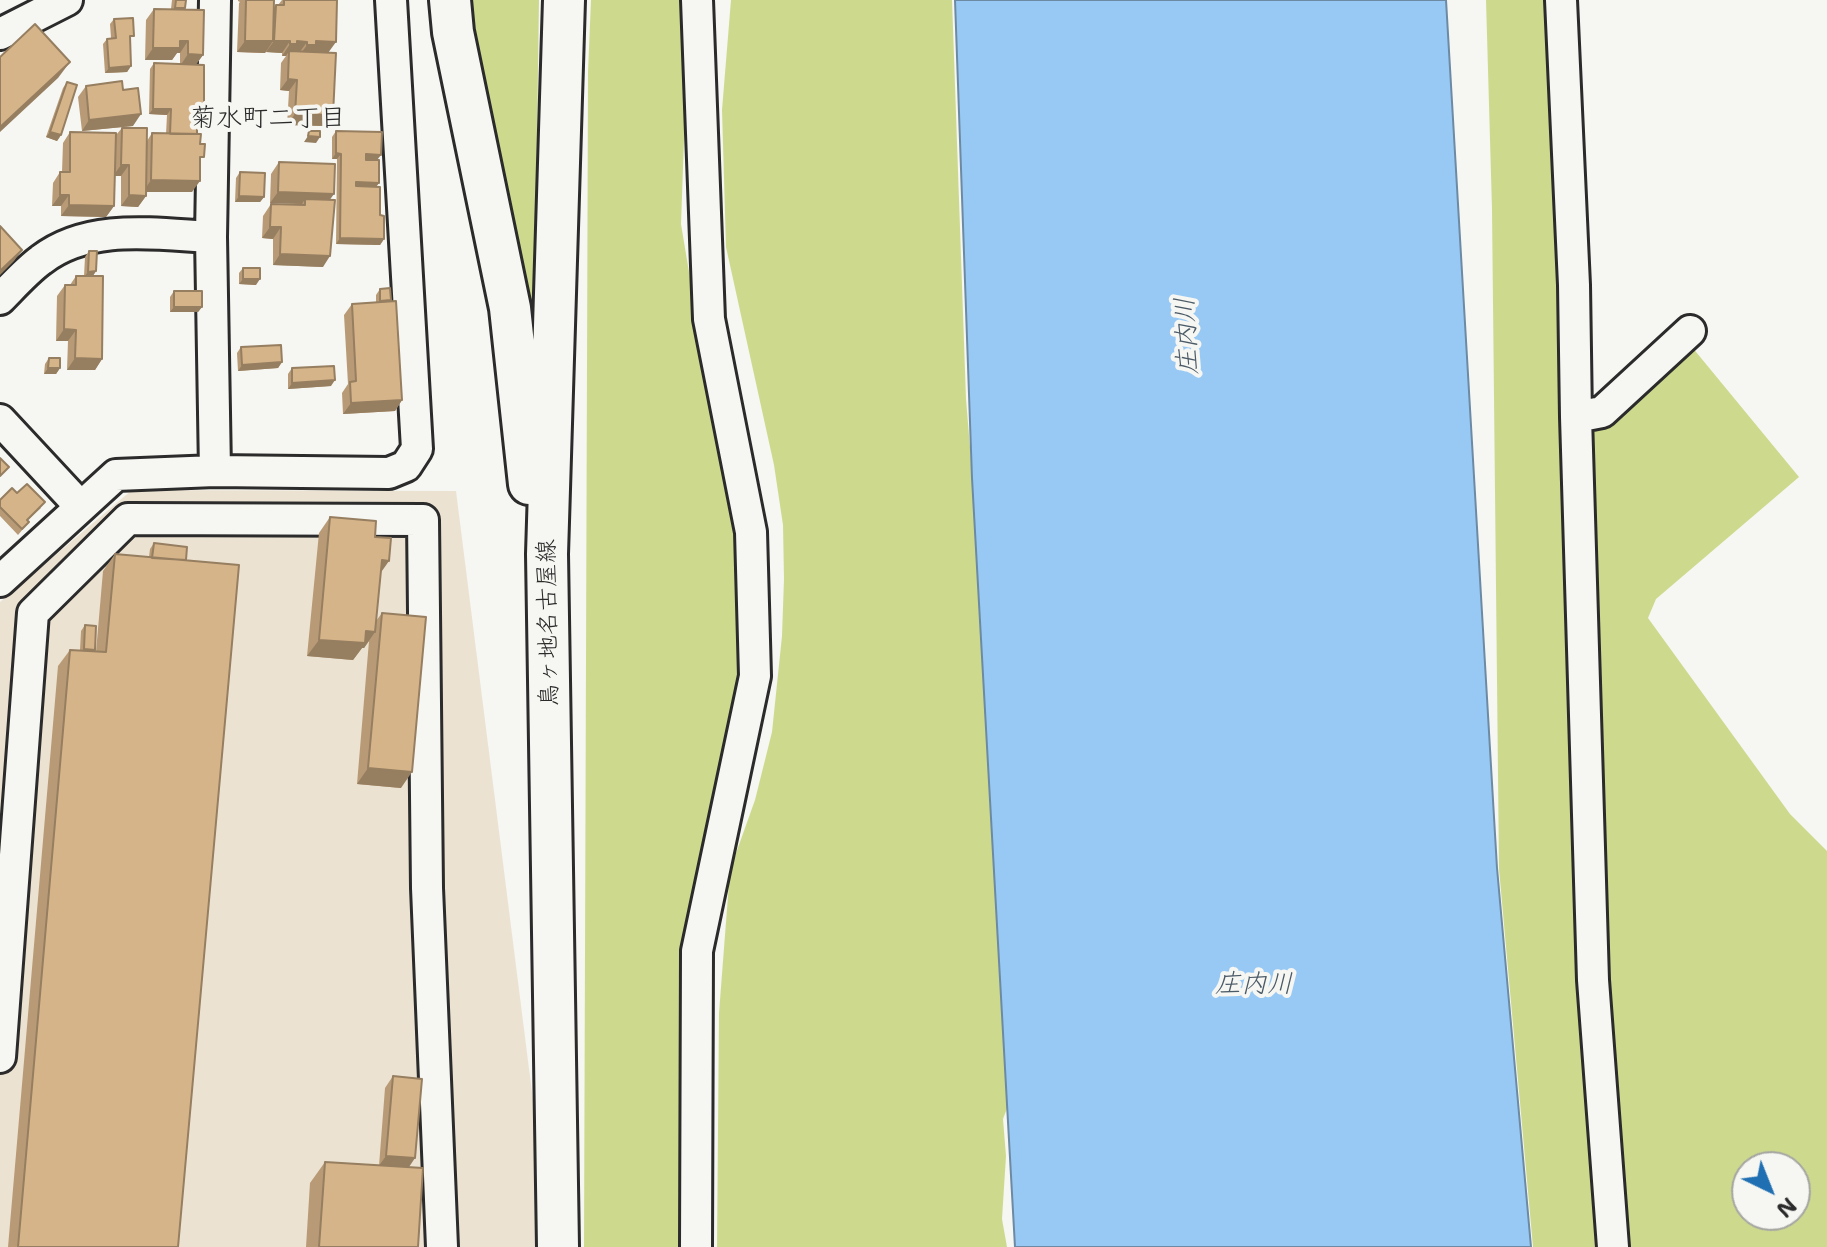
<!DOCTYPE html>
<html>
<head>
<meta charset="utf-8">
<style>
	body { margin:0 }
	#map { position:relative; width:1827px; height:1247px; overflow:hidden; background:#f6f6f2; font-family:"Shantell Sans",sans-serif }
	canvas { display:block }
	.north { position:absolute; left:1731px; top:1151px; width:80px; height:80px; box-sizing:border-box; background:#f6f6f2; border:2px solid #a5a5a2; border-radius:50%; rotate:137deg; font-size:22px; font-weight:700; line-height:32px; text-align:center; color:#2b2b2b }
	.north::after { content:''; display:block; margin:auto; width:28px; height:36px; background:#1f6fb2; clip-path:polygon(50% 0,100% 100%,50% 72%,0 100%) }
</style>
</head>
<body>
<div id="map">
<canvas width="1827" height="1247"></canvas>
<div class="north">N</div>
</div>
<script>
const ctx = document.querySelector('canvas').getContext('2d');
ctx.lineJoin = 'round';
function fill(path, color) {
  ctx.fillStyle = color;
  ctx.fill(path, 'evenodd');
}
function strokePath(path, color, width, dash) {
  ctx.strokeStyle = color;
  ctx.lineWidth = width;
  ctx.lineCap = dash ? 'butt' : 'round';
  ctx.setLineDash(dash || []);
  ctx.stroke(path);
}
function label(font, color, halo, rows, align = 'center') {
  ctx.font = font + ' "Shantell Sans","Klee One",sans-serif';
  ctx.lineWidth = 8;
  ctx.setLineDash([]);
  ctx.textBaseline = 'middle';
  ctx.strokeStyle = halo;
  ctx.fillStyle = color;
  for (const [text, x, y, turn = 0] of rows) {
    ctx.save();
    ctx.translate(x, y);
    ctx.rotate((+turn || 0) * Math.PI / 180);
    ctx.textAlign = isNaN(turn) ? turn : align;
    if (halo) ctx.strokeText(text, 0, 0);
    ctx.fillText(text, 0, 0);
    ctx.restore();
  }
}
fill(new Path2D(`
	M132,490l324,1 82,649 -1,107h-537v-645z`), '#ece2d2');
fill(new Path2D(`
	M471,0h68l-5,344 -19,-118 -36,-171z
	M591,0h98l-8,224 20,120 34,138 8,187 -58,277 -3,301h-98l4,-1175z
	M731,0h221l14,399 37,447 12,241 -12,32 3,37 -4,63 5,28h-290l2,-234 11,-143 25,-70 17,-68 10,-96 2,-57 -1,-54 -9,-60 -48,-218 -4,-137z
	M1486,0h65l51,1247h-69l-34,-378 -7,-660z
	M1687,341l112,136 -143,122 -8,19 142,196 37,37v396h-199l-29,-248 -9,-463 2,-103zM1747,1167h48v48h-48z`), '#cdda8e');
const water = new Path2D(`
	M955,0h491l51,868 34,379h-516l-43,-769z`);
fill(water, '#97c9f4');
strokePath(water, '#6c8aa4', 2);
const minor = new Path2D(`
	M215,0l-4,237 4,234 174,2 17,-7 11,-17 -26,-449
	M1561,0l13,285 2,132
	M0,34l67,-34
	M0,299c13,-13 26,-28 41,-39 48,-37 114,-26 170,-23
	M0,420l80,86
	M0,581l116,-106 99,-4
	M0,1057l33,-444 95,-94 295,1 4,368 15,359
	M696,1247l1,-296 58,-275 -4,-144 -42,-213 -12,-319
	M1613,1247l-20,-267 -17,-563 26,-5 88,-81`);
const major = new Path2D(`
	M450,0l3,32 57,276 19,176
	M558,1247l-11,-693 17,-554`);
strokePath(minor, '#2b2b2b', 36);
strokePath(major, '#2b2b2b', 46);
strokePath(minor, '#f6f6f2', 30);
strokePath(major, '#f6f6f2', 40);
fill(new Path2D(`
	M172,0h14l-2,9 19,46 -7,9 4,52h-3v18l3,29 -8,29h-46v4l-8,11 -17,-1v-30h-6l-1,30 -8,11 -45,-1v-10h-9l1,-23 7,-11h2l1,-29 7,-11 46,3 6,-7 25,13 5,-8 14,1 1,-19 -18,-1 1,-45 4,-6 26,1v-11h-3l-5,7h-27l1,-40 8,-11h17z
	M238,0h36v8l2,-3h2l4,-5h55l-9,53 5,62 -8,11 -38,-1 2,-34 -9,-1 1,-27 5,-7h-4v-3l-16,-1 1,-2 -2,3 -28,-1 2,-49 1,-1 -2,-1z
	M114,19l16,22 1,25 -4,6 -22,1 -2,-29 4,-5 4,-1 -1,-14z
	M67,82l-6,53 -4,6 -11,-4 17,-49z
	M86,86l37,4 10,36 -51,5 -4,-34z
	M336,131l41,29 2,23 -3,4 8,52 -4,6 -44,-1 1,-85h-5v-22z
	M279,162l50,38 -6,67 -50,-2v-26l-11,-1 1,-22 8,-12h31l-32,-1 1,-29z
	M240,172l24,25 -4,5h-25l1,-24z
	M89,251l7,20 -3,5 9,83 -7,11h-28l1,-29h-12l1,-45 8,-11h5l6,-9h8l1,-19z
	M243,268l13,17 -17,-1v-11z
	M380,289l22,111 -7,11 -52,3 -1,-21 6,-9 -4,-69 8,-11 24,-2v-7z
	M174,291l28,16 -4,5h-28v-15z
	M241,347l41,15 -4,6 -40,3 -1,-18z
	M49,358l11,10 -4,6h-12l1,-10z
	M292,368l39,18 -43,3v-15z
	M17,493l24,15 -13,12 1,2 -11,13 -18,-19v-16z
	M330,517l45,20 6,36 -5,48 6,-8 19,175 -44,-4 12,-143 -5,7h-2l-9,12 -46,-4 12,-123z
	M154,543l32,17 -8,687h-170l50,-581 12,-16h10l1,-19 4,-6 9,26 2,1 7,-81 12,-17 34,3 1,-8z
	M393,1076l16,91 9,80h-112l4,-64 15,-21 54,4 6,-78z`), '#b89b76');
fill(new Path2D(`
	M180,41h8l-8,12h-3l-5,7h-27l8,-12z
	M245,41h28l-8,12 -28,-1z
	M274,41h16l-8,12 -16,-1z
	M297,41l10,1 -8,11 -10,-2 -3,5h-4l8,-12z
	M316,41l20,1 -8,11 -29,3 8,-11z
	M188,54l15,1 -8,11h-15z
	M70,62l-12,16 -58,54v-5z
	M131,66l-4,6 -22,1 4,-5z
	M288,79l9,1 -8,11 -9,-1z
	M153,109h18l-4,6 -18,-1z
	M141,114l-8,12 -51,5 7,-11z
	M295,114l38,1 -8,11 -38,-1z
	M50,132l11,3 -4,6 -11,-4z
	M308,136l12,1 -4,6 -12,-1z
	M336,153l5,1 -4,5h-5z
	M366,154l15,1 -4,5h-15z
	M121,165h8l-8,11h-8z
	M151,180l49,1 -8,11h-49z
	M356,182l23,1 -4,5h-23z
	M278,192l56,2 -8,11 -21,-6 -3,5 -32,-1z
	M60,195h9l-8,11h-9z
	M129,195l17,1 -8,11 -17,-1z
	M239,196l25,1 -4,5h-25z
	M69,205l45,1 -8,11 -45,-1z
	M270,227h11l-8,12 -11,-1z
	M340,238l44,1 -4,6 -44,-1z
	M22,250l-8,11 -14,14v-4z
	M280,254l50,2 -7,11 -50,-2z
	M96,271l-4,6h-8l4,-5z
	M243,279h17l-4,6 -17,-1z
	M174,307h28l-4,5h-28z
	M64,329l12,1 -8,11h-12z
	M75,358l27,1 -7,11h-28z
	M282,362l-4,6 -40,3 4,-6z
	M48,368h12l-4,6h-12z
	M335,380l-4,6 -43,3 4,-6z
	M402,400l-7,11 -52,3 8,-11z
	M382,560l7,1 -12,17z
	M366,631l9,1 -11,16h-2l-9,12 -46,-4 12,-16z
	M368,768l44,4 -11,16 -44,-4z
	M386,1156l29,2 -8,12 -29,-3z`), '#967e60');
const building = new Path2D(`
	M176,0h10l-1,8h-10z
	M246,0h28l-1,41h-28z
	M284,0h53l-1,42 -20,-1v4h-9v-3l-10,-1v3h-7v-3h-16l2,-36h8z
	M154,9l50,1 -1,45 -15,-1v-13h-8v7h-27z
	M133,18l1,18h-4l1,30 -22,2 -2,-29 9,-1 -2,-19z
	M35,24l35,38 -70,65v-70z
	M289,51l47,2 -3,62 -38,-1 2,-34 -9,-1z
	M154,63l50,2v45h-7v24h-27l1,-25h-18z
	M122,81l1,9 15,-2 3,26 -52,6 -3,-34z
	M67,82l10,3 -16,50 -11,-3z
	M122,128h25l-1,68 -17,-1v-30h-8z
	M309,131h11v6l-12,-1z
	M336,131l46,1 -1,23 -15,-1v6h13v23l-23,-1v4l24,1v28l4,1v23l-44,-1 1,-84 -5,-1z
	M70,132l46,1 -2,73 -45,-1v-10h-9v-23h10z
	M152,133l49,1 -1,10h5l-1,13h-4v24l-49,-1z
	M279,162l56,2 -1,30 -56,-2z
	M240,172l25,1 -1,24 -25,-1z
	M305,199l30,1 -5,56 -50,-2 1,-27h-11l1,-23 34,1z
	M0,226l22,24 -22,21z
	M89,251h8l-1,20 -8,1z
	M243,268h17v11h-17z
	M76,276h27l-1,83 -27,-1 1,-28 -12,-1 1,-44h11z
	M390,288l1,12 -11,1v-12z
	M174,291h28v16h-28z
	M396,301l6,99 -51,3 -1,-21 6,-1 -4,-77z
	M281,345l1,17 -40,3 -1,-18z
	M49,358h11v10h-12z
	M334,366l1,14 -43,3v-15z
	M0,458l9,9 -9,9z
	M27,484l18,18 -18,18 2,2 -7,7 -22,-22v-7l12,-12 5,5z
	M330,517l46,4 -1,16 16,1 -2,23 -7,-1 -7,72 -9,-1 -1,12 -46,-3z
	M154,543l33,4 -1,13 -34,-2z
	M115,554l124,11 -61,682h-160l52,-597 36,2z
	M382,613l44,4 -14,155 -44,-4z
	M85,625l11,1 -1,24 -11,-1z
	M393,1076l29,3 -7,79 -29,-2z
	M325,1162l98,6 -5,79h-99z`);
fill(building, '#d6b489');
strokePath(building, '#967e60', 2);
label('24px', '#2b2b2b', '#f6f6f2', [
	["鳥ヶ地名古屋線",549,623,-91]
]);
label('26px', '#2b2b2b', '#f6f6f2', [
	["菊水町二丁目",268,119]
]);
label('italic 26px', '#4b5a67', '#f6f6f2', [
	["庄内川",1188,336,-93],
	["庄内川",1254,985]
]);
</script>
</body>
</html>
